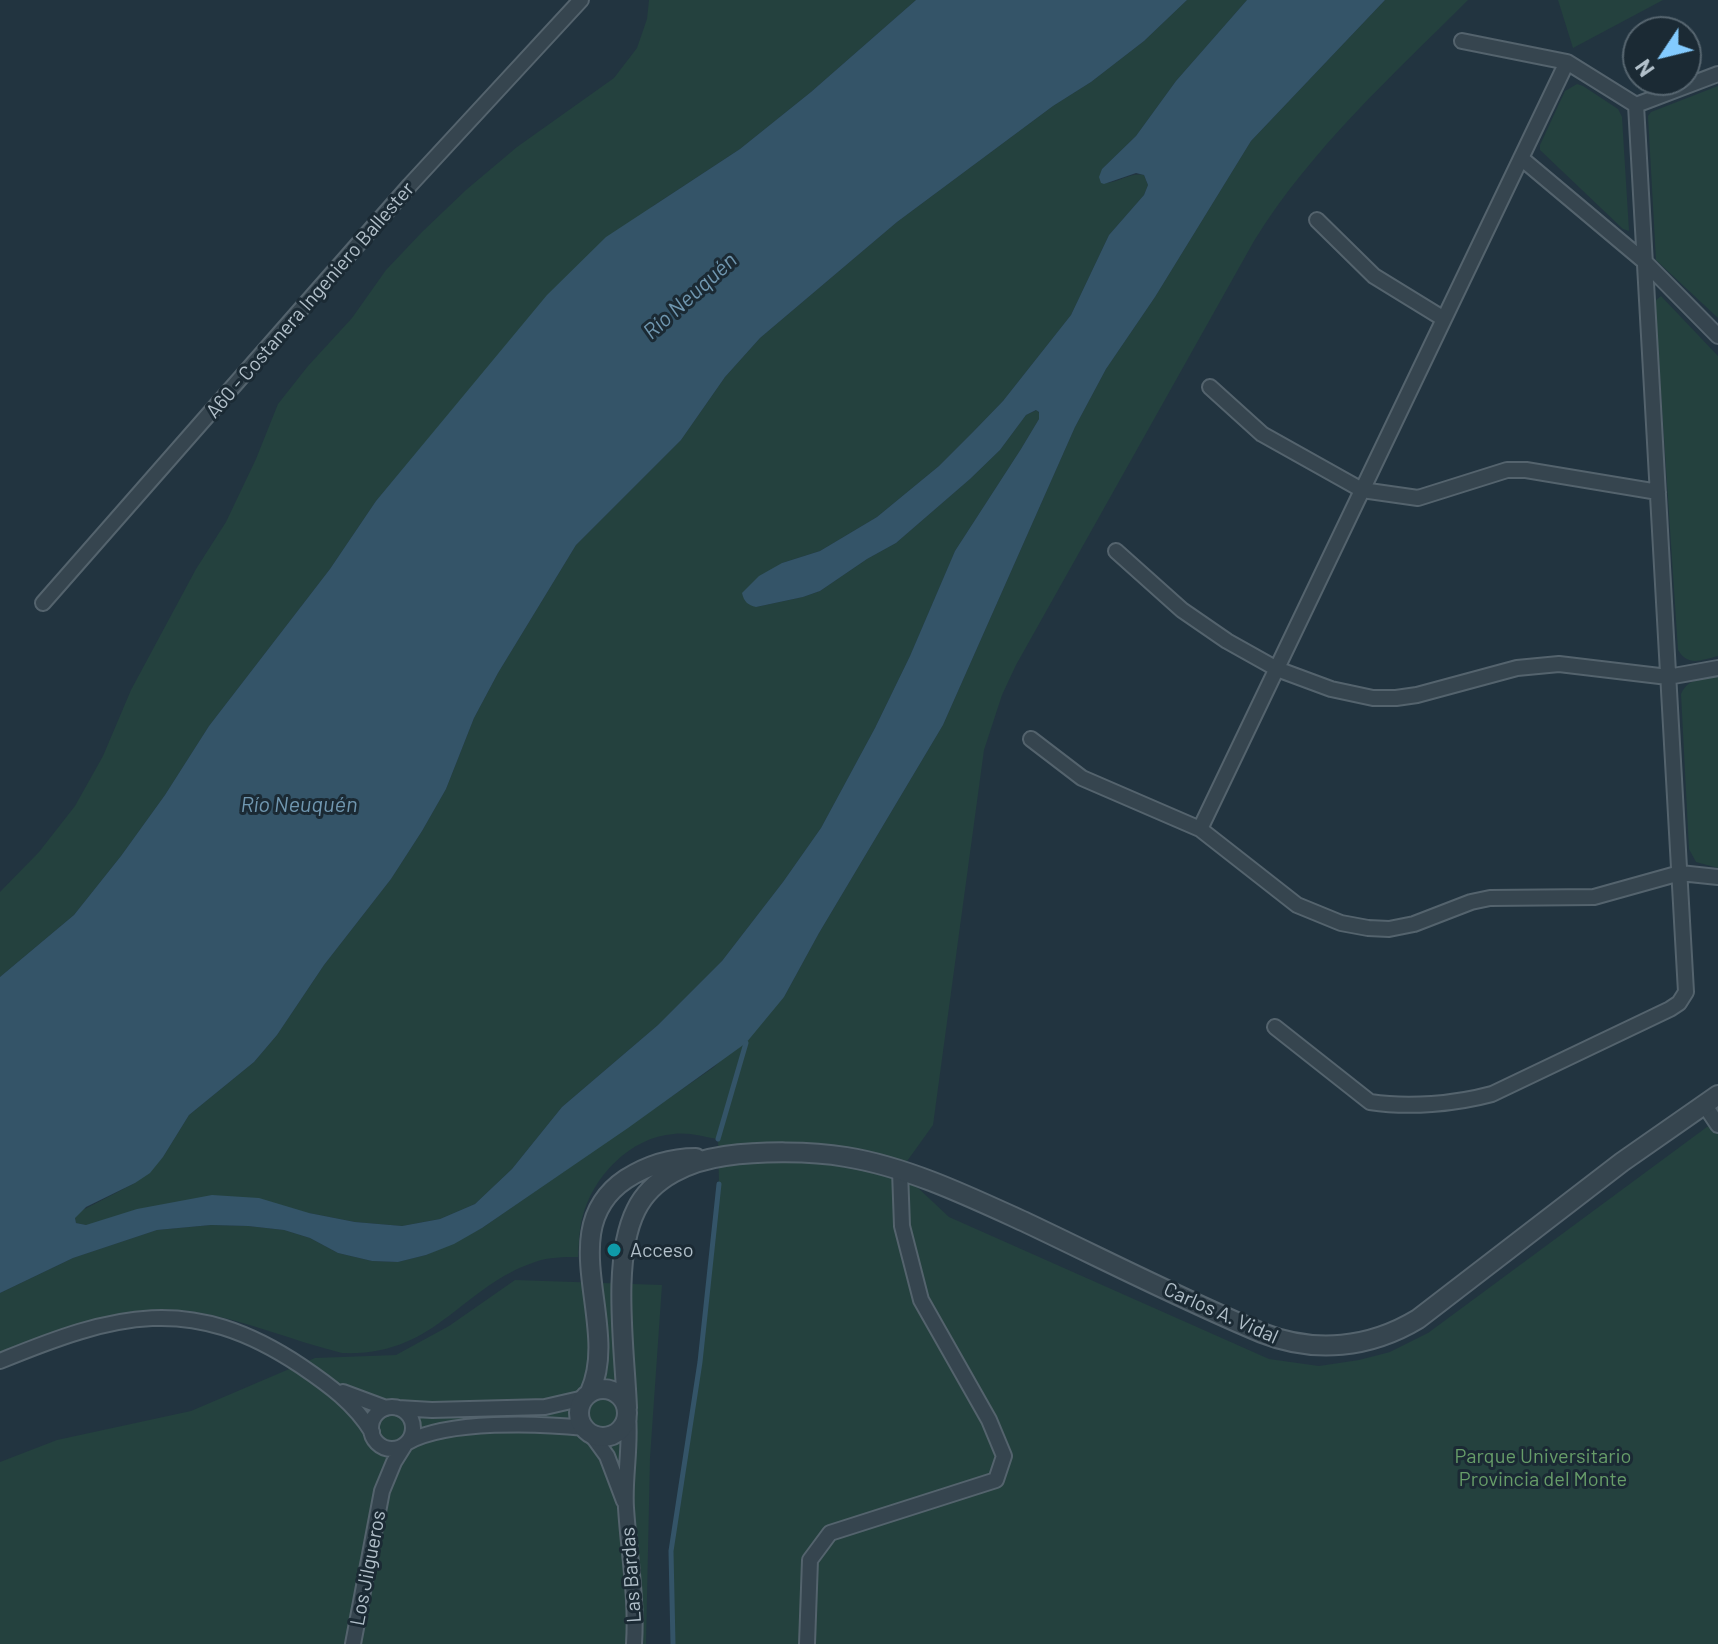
<!DOCTYPE html>
<html>
<head>
<meta charset="utf-8">
<style>
	body { margin:0 }
	#map { position:relative; width:1718px; height:1644px; overflow:hidden; background:#223440; font-family:Barlow,sans-serif }
	canvas { display:block }
	.north { position:absolute; left:1622px; top:16px; width:80px; height:80px; box-sizing:border-box; background:#1b2a34; border:2px solid #576670; border-radius:50%; rotate:235deg; font-size:22px; font-weight:700; line-height:32px; text-align:center; color:#b2c0ca }
	.north::after { content:''; display:block; margin:auto; width:28px; height:36px; background:#83cbff; clip-path:polygon(50% 0,100% 100%,50% 72%,0 100%) }
</style>
</head>
<body>
<div id="map">
<canvas width="1718" height="1644"></canvas>
<div class="north">N</div>
</div>
<script>
const ctx = document.querySelector('canvas').getContext('2d');
ctx.lineJoin = 'round';
function fill(path, color) {
  ctx.fillStyle = color;
  ctx.fill(path, 'evenodd');
}
function strokePath(path, color, width, dash) {
  ctx.strokeStyle = color;
  ctx.lineWidth = width;
  ctx.lineCap = dash ? 'butt' : 'round';
  ctx.setLineDash(dash || []);
  ctx.stroke(path);
}
function label(font, color, halo, rows, align = 'center') {
  ctx.font = font + ' Barlow,sans-serif';
  ctx.lineWidth = 6;
  ctx.setLineDash([]);
  ctx.textBaseline = 'middle';
  ctx.strokeStyle = halo;
  ctx.fillStyle = color;
  for (const [text, x, y, turn = 0] of rows) {
    ctx.save();
    ctx.translate(x, y);
    ctx.rotate((+turn || 0) * Math.PI / 180);
    ctx.textAlign = isNaN(turn) ? turn : align;
    if (halo) ctx.strokeText(text, 0, 0);
    ctx.fillText(text, 0, 0);
    ctx.restore();
  }
}
fill(new Path2D(`
	M649,0h267l-105,92 -71,57 -87,57 -165,162 -112,133 -46,68 -121,157 -44,69 -44,61 -47,59 -74,62v-85l39,-40 36,-46 28,-50 28,-66 65,-121 30,-47 30,-63 22,-55 30,-38 44,-48 34,-48 36,-38 44,-42 51,-43 97,-69 23,-30 10,-29z
	M1187,0h60l-71,81 -40,55 -34,33 -1,14c15,2 28,-11 43,-8l4,10 -4,10 -35,40 -38,80 -68,86 -30,31 -34,34 -62,51 -57,34 -38,12 -26,44 47,-10 17,-6 47,-32 29,-16 74,-64 30,-29 26,-35 11,-5 2,3v6l-18,30 -66,102 -45,105 -35,72 -54,100 -38,54 -61,79 -64,64 -96,82 -50,62 -37,35 -35,15 -38,7 -47,-4 -46,-9 -223,12 -10,-2 -1,-5 2,-5 58,-30 28,-26 26,-42 65,-53 23,-27 47,-70 67,-86 31,-48 24,-42 28,-71 24,-45 78,-128 105,-105 44,-63 35,-39 137,-116 156,-116 38,-24 53,-41z
	M1385,0h83c-76,76 -157,149 -214,241l-238,424 -14,30 -18,55 -51,375 -33,46 49,46 320,142 50,7 40,-6 31,-8 38,-19 287,-212 3,4v519h-1045l-2,-93 29,-189 19,-178 -1,-45c-14,-2 -30,-7 -44,-5 -44,3 -82,43 -92,85 -3,12 -3,25 -4,38 -14,0 -29,0 -43,5 -75,25 -99,95 -193,91 -49,-12 -97,-33 -147,-41 -66,-11 -135,17 -195,40v-59l73,-35 84,-28 54,-5 37,1 36,4 26,8 28,15 34,8 26,1 28,-7 56,-27 232,-161 70,-70 35,-64 124,-208 132,-298 31,-58 49,-72 96,-156z
	M1558,0h105l-90,48z
	M1577,84l6,2 35,23 4,8 7,114 -6,-2 -83,-79v-5l25,-54z
	M1718,86v232l-62,-58 -8,-144 3,-4z
	M1661,296l57,60v300c-17,4 -30,11 -40,-6l-23,-349z
	M1718,676v192l-22,-6 -7,-13 -8,-155c7,-16 21,-15 37,-18z
	M515,1280l147,5 -12,173 -4,186h-646v-182l57,-22 134,-29 124,-53 81,-3 53,-29z`), '#24413e');
fill(new Path2D(`
	M916,0h271l-43,41 -53,41 -38,24 -156,116 -137,116 -35,39 -44,63 -105,105 -78,128 -24,45 -28,71 -24,42 -31,48 -67,86 -47,70 -23,27 -65,53 -26,42 -13,16 -15,10 -49,24 -11,11 1,5 10,2 51,-16 75,-14 47,3 50,15 46,9 47,4 38,-7 35,-15 37,-35 50,-62 96,-82 64,-64 61,-79 38,-54 54,-100 35,-72 45,-105 66,-102 18,-30v-7l-3,-2 -10,5 -26,35 -30,29 -74,64 -29,16 -47,32 -17,6 -47,10c-8,-2 -12,-5 -14,-14l17,-17 23,-13 38,-12 57,-34 62,-51 34,-34 30,-31 68,-86 38,-80 35,-40 4,-10 -4,-10 -8,-2 -32,11 -3,-1 -2,-6 3,-8 34,-33 40,-55 71,-81h138l-134,141 -96,156 -49,72 -31,58 -132,298 -124,208 -35,64 -38,46 -118,85 -146,100 -28,16 -28,11 -28,7 -26,-1 -34,-8 -28,-15 -26,-8 -36,-4 -37,-1 -54,5 -84,28 -73,35v-316l74,-62 47,-59 44,-61 44,-69 121,-157 46,-68 171,-206 59,-58 134,-88 71,-57z`), '#345468');
strokePath(new Path2D(`
	M718,1139l28,-96
	M673,1644l-2,-93 29,-189 19,-178`), '#345468', 5);
const minor = new Path2D(`
	M1462,41l105,21 69,43 82,-31
	M1521,158l124,104 73,74
	M1317,220l57,56 70,43
	M1210,387l52,47 100,56 56,8 89,-28h19l132,22
	M1116,551l66,59 45,31 50,28 54,20 42,9h23l21,-3 100,-27 42,-4 109,13 50,-9
	M43,603l367,-418 171,-185
	M1031,739l51,39 118,51 97,76 44,18 27,5 21,1 25,-5 57,-22 19,-4 104,-1 86,-24 38,4
	M1200,829l367,-767
	M1275,1027l95,75c39,6 85,2 122,-8l178,-85 9,-6 7,-11 -50,-887
	M1704,1104l14,21
	M0,1361c115,-47 190,-69 301,5 28,19 53,37 71,66
	M343,1392l43,16
	M371 1428a21 21 0 1 1 42 0a21 21 0 1 1-42 0Z
	M398,1408l34,2 113,-3 39,-9
	M628,1416c3,31 -4,62 -2,92 3,46 11,90 8,136
	M591,1434l16,22 17,45
	M408,1442c41,-22 130,-19 177,-14
	M353,1644l29,-153 12,-29 10,-16
	M807,1644l3,-84 20,-27 166,-53 8,-24 -15,-36 -68,-120 -19,-74 -2,-55`);
const tertiary = new Path2D(`
	M579 1413a24 24 0 1 1 48 0a24 24 0 1 1-48 0Z
	M590,1392c31,-68 -39,-163 36,-213 22,-14 44,-21 70,-21
	M627,1408c-2,-56 -16,-148 9,-198 16,-33 54,-49 89,-54 36,-5 85,-5 121,1 62,10 124,40 181,66 78,37 156,77 235,110 53,21 108,15 156,-14l204,-157 96,-67`);
strokePath(minor, '#54636d', 18);
strokePath(tertiary, '#54636d', 22);
strokePath(minor, '#36454f', 14);
strokePath(tertiary, '#36454f', 18);
for (const [x, y, r, color] of [
	[614,1250,8,"#0f9aa8"]
]) {
  const dot = new Path2D();
  dot.arc(x, y, r, 0, 2 * Math.PI);
  ctx.fillStyle = color;
  ctx.fill(dot);
  strokePath(dot, '#1b2a34', 3);
}
label('20px', '#b2c0ca', '#1b2a34', [
	["A60 - Costanera Ingeniero Ballester",310,300,-49],
	["Carlos A. Vidal",1221,1313,24],
	["Los Jilgueros",368,1568,-79],
	["Las Bardas",631,1575,-94]
]);
label('20px', '#b2c0ca', '#1b2a34', [
	["Acceso",630,1250]
], 'left');
label('20px', '#679d69', '#1b2a34', [
	["Parque Universitario",1543,1456],
	["Provincia del Monte",1543,1479]
]);
label('italic 22px', '#7097b0', '#1b2a34', [
	["Río Neuquén",690,296,-42],
	["Río Neuquén",299,805]
]);
</script>
</body>
</html>
